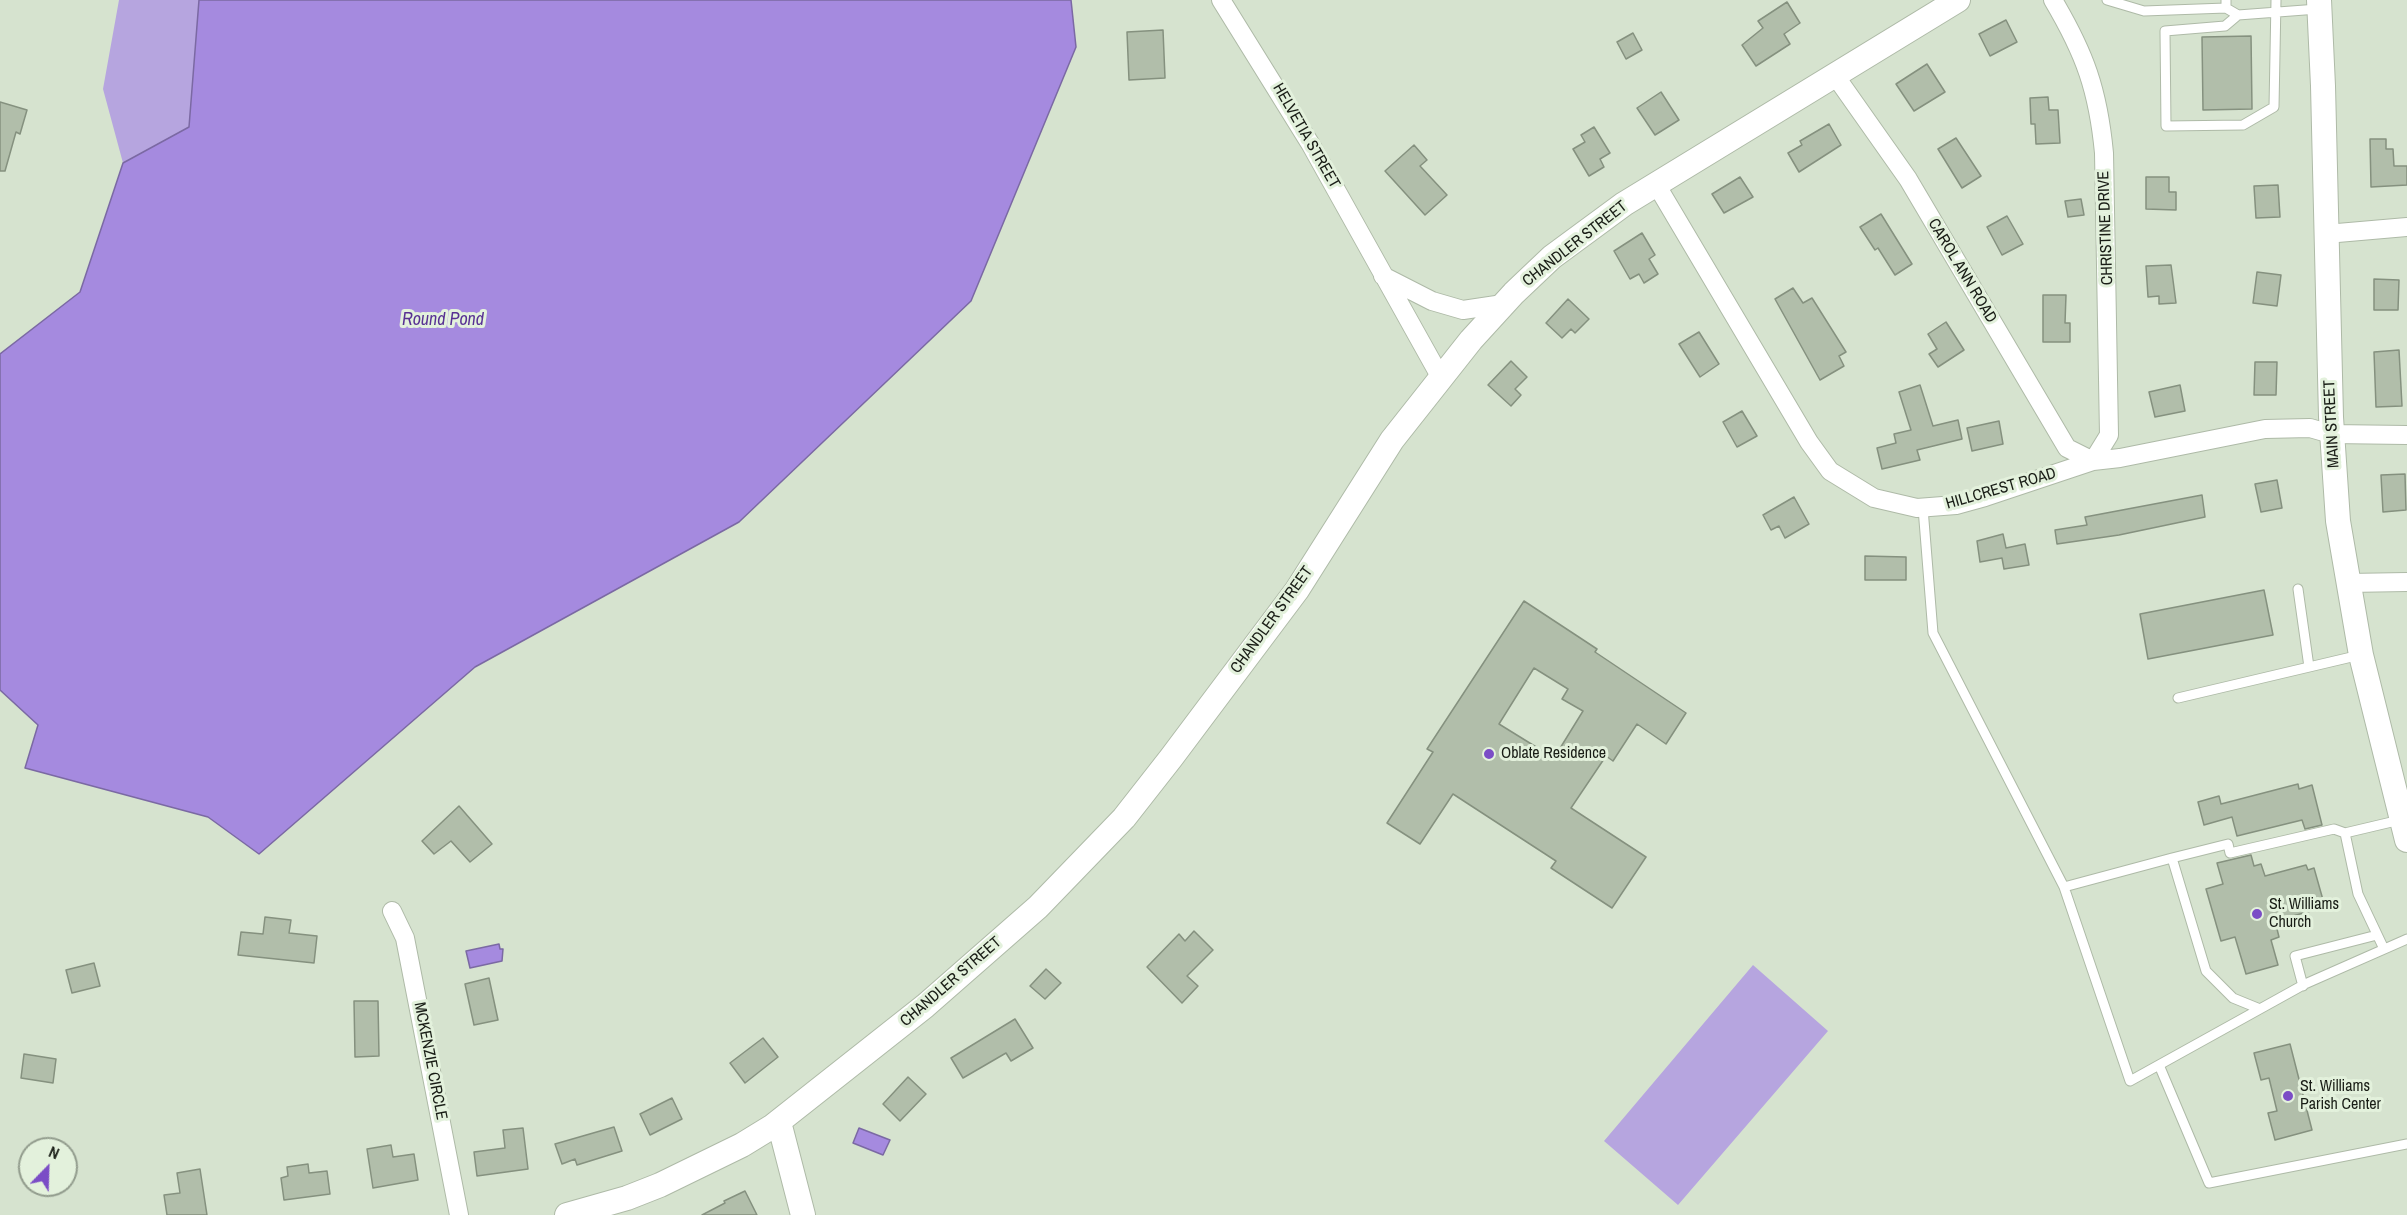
<!DOCTYPE html>
<html>
<head>
<meta charset="utf-8">
<style>
	body { margin:0 }
	#map { position:relative; width:2407px; height:1215px; overflow:hidden; background:#d6e3cf; font-family:"Archivo Narrow",sans-serif }
	canvas { display:block }
	.north { position:absolute; left:18px; top:1137px; width:60px; height:60px; box-sizing:border-box; background:#e3f1dc; border:2px solid #929c8d; border-radius:50%; rotate:23deg; font-size:16px; font-weight:700; line-height:24px; text-align:center; color:#191d16 }
	.north::after { content:''; display:block; margin:auto; width:21px; height:27px; background:#7b4dc6; clip-path:polygon(50% 0,100% 100%,50% 72%,0 100%) }
</style>
</head>
<body>
<div id="map">
<canvas width="2407" height="1215"></canvas>
<div class="north">N</div>
</div>
<script>
const ctx = document.querySelector('canvas').getContext('2d');
ctx.lineJoin = 'round';
function fill(path, color) {
  ctx.fillStyle = color;
  ctx.fill(path, 'evenodd');
}
function strokePath(path, color, width, dash) {
  ctx.strokeStyle = color;
  ctx.lineWidth = width;
  ctx.lineCap = dash ? 'butt' : 'round';
  ctx.setLineDash(dash || []);
  ctx.stroke(path);
}
function label(font, color, halo, rows, align = 'center') {
  ctx.font = font + ' "Archivo Narrow",sans-serif';
  ctx.lineWidth = 6;
  ctx.setLineDash([]);
  ctx.textBaseline = 'middle';
  ctx.strokeStyle = halo;
  ctx.fillStyle = color;
  for (const [text, x, y, turn = 0] of rows) {
    ctx.save();
    ctx.translate(x, y);
    ctx.rotate((+turn || 0) * Math.PI / 180);
    ctx.textAlign = isNaN(turn) ? turn : align;
    if (halo) ctx.strokeText(text, 0, 0);
    ctx.fillText(text, 0, 0);
    ctx.restore();
  }
}
fill(new Path2D(`
	M119,0h89l-19,127 -66,36 -20,-74z
	M1753,965l75,66 -150,174 -74,-64z`), '#b6a5df');
const water = new Path2D(`
	M199,0h872l5,47 -105,254 -232,221 -264,145 -216,187 -51,-37 -183,-49 13,-43 -38,-35v-336l80,-62 43,-129 66,-36z
	M499,944l1,5h3l-1,12 -32,7 -4,-17z
	M859,1128l31,12 -7,15 -30,-12z`);
fill(water, '#a58adf');
strokePath(water, '#7b69a3', 1.5);
const building = new Path2D(`
	M1787,2l13,21 -16,11 6,10 -34,22 -14,-21 21,-17 -5,-7z
	M2006,20l11,22 -27,14 -11,-22z
	M1163,30l2,48 -36,2 -2,-48z
	M1633,33l9,17 -16,9 -9,-17z
	M2251,36l1,73 -49,1 -1,-73z
	M1927,64l18,28 -31,19 -18,-27z
	M1661,92l18,28 -24,15 -18,-27z
	M2048,97l1,13h9l2,33 -24,1 -1,-20h-4l-1,-26z
	M0,102l27,8 -7,24 -4,-2 -11,39h-5z
	M1829,124l12,21 -42,27 -11,-19 14,-8 -2,-4z
	M1594,127l16,26 -10,6 4,8 -15,9 -16,-27 12,-7 -4,-7z
	M1956,138l25,38 -19,12 -24,-39z
	M2370,139h16v10h7l1,17h13v19l-36,2z
	M1414,145l13,15 -7,6 27,29 -22,20 -40,-44z
	M1740,177l13,20 -29,16 -12,-19z
	M2146,177h23v15h7v18l-30,-1z
	M2278,185l2,32 -24,1 -2,-32z
	M2081,199l3,16 -16,2 -3,-16z
	M1881,214l31,50 -17,11 -17,-27 -3,2 -15,-23z
	M2007,216l16,28 -21,11 -15,-28z
	M1642,233l13,22 -6,4 9,15 -14,9 -5,-9 -9,5 -16,-28z
	M2171,265l5,38 -17,1v-8l-11,1 -2,-31z
	M2257,272l24,3 -4,31 -24,-3z
	M2374,279l25,1 -1,30h-24z
	M1793,288l10,15 9,-5 34,54 -7,4 5,10 -24,14 -45,-81z
	M2043,295h23l-1,28h5v19h-27z
	M1568,299l21,20 -14,14 -4,-4 -9,9 -16,-15z
	M1946,322l18,28 -26,17 -9,-13 8,-5 -9,-15z
	M1699,332l20,32 -19,13 -21,-33z
	M2399,350l3,56 -26,1 -2,-55z
	M1511,361l16,16 -12,12 6,6 -10,11 -23,-21z
	M2255,362h22l-1,33h-22z
	M1920,385l13,41 25,-6 4,19 -45,11 3,10 -38,9 -5,-21 19,-5 -2,-9 17,-4 -12,-38z
	M2180,385l5,26 -30,6 -6,-25z
	M1742,411l15,25 -20,11 -14,-25z
	M1999,421l4,23 -31,7 -5,-23z
	M2405,474l1,36 -23,2 -2,-37z
	M2277,480l5,28 -21,4 -6,-28z
	M2202,495l3,22 -86,18 -62,9 -2,-14 32,-5 -2,-8z
	M1794,497l15,27 -24,14 -6,-12 -8,4 -8,-15z
	M2003,534l3,14 19,-4 4,21 -25,4 -2,-11 -22,4 -3,-21z
	M1865,556l41,1v23h-41z
	M2264,590l9,45 -125,24 -8,-45z
	M1524,601l73,48 -2,3 91,61 -20,31 -29,-20 -24,37 -7,-5 -35,52 75,49 -34,51 -61,-40 5,-7 -103,-67 -33,50 -33,-21 46,-71 -6,-3zM1534,668l34,21 -6,10 21,12 -29,47 -55,-34z
	M2298,784l1,5 13,-4 10,40 -17,4 -3,-9 -65,16 -5,-19 -28,8 -6,-23 21,-6 2,8z
	M459,806l33,38 -22,18 -19,-21 -17,13 -12,-13z
	M2251,855l3,11 7,-2 4,12 41,-11 2,5 6,-2 11,39 -50,14 4,16 -8,3 7,25 -32,9 -11,-37 -14,4 -15,-52 17,-5 -6,-21z
	M265,917l26,3 -2,13 28,3 -3,27 -76,-8 3,-23 22,2z
	M1194,931l19,19 -26,26 11,10 -16,17 -35,-36 32,-33 6,7z
	M94,963l6,23 -28,7 -6,-23z
	M1046,969l15,14 -16,16 -15,-13z
	M489,978l9,42 -24,5 -9,-41z
	M354,1001h24l1,55 -24,1z
	M1015,1019l18,29 -22,13 -5,-8 -43,25 -12,-20z
	M763,1038l15,19 -33,26 -15,-20z
	M2290,1044l22,86 -37,10 -7,-27 9,-2 -8,-33 -8,2 -7,-27z
	M24,1054l32,5 -3,24 -32,-5z
	M908,1077l18,17 -26,27 -17,-17z
	M672,1098l10,21 -32,16 -10,-21z
	M614,1127l8,24 -45,14 -2,-6 -13,5 -7,-20z
	M523,1128l5,41 -51,7 -3,-24 31,-4 -2,-18z
	M391,1145l2,12 21,-3 4,26 -45,8 -6,-39z
	M308,1164l1,9 18,-2 3,23 -46,6 -3,-22 7,-2 -1,-9z
	M200,1169l7,46h-40l-3,-20 16,-2 -3,-20z
	M745,1191l12,24h-55l23,-12 -1,-2z`);
fill(building, '#b1beaa');
strokePath(building, '#85917f', 1.5);
const lane = new Path2D(`
	M2107,0l37,11 82,-3
	M2226,0v8l12,7 80,-6
	M2238,15l-13,11 -60,5 1,95 77,-1 31,-18 2,-107
	M1923,508l10,125 131,254 66,194 175,-97 102,-45
	M2298,589l11,78
	M2178,698l182,-43
	M2172,858l56,-14 2,9 104,-24 11,4
	M2064,887l108,-29 34,113 27,27 27,11
	M2384,949l-26,-55 -13,-61 55,-13
	M2303,986l-8,-30 82,-21
	M2159,1065l50,118 198,-39`);
const street = new Path2D(`
	M1221,0l90,145 130,233
	M1834,74l74,105 159,269 26,13 16,-26 -5,-282c-6,-63 -19,-99 -51,-153
	M1656,184l153,258 21,29 44,27 43,10 39,-3 29,-8 108,-36 27,-3 145,-29 45,-1 21,6 76,1
	M2326,234l81,-7
	M1383,276l49,25 31,9 40,-6
	M2348,583l59,-1
	M392,911l13,27 54,277`);
const secondary = new Path2D(`
	M2319,0l4,86 8,331 7,104 23,134 46,185
	M779,1122l24,93
	M567,1215l60,-17 33,-13 82,-40 31,-19 152,-120 113,-99 86,-89 47,-60 126,-168 95,-150 79,-100 43,-47 38,-36 72,-53 334,-204`);
strokePath(lane, '#aebaa7', 11);
strokePath(street, '#aebaa7', 20);
strokePath(secondary, '#aebaa7', 26);
strokePath(lane, '#fff', 9);
strokePath(street, '#fff', 18);
strokePath(secondary, '#fff', 24);
for (const [x, y, r, color] of [
	[1489,754,6,"#7b4dc6"],
	[2257,914,6,"#7b4dc6"],
	[2288,1096,6,"#7b4dc6"]
]) {
  const dot = new Path2D();
  dot.arc(x, y, r, 0, 2 * Math.PI);
  ctx.fillStyle = color;
  ctx.fill(dot);
  strokePath(dot, '#e3f1dc', 2);
}
label('16px', '#191d16', '#e3f1dc', [
	["HELVETIA STREET",1306,136,60],
	["CHRISTINE DRIVE",2106,228,-92],
	["CHANDLER STREET",1575,244,-38],
	["CAROL ANN ROAD",1962,271,59],
	["MAIN STREET",2332,424,-93],
	["HILLCREST ROAD",2001,489,-16],
	["CHANDLER STREET",1272,620,-54],
	["CHANDLER STREET",951,982,-41],
	["MCKENZIE CIRCLE",430,1061,79]
]);
label('16px', '#191d16', '#e3f1dc', [
	["Oblate Residence",1501,754],
	["St. Williams",2269,905],
	["Church",2269,923],
	["St. Williams",2300,1087],
	["Parish Center",2300,1105]
], 'left');
label('italic 18px', '#583193', '#e3f1dc', [
	["Round Pond",443,320]
]);
</script>
</body>
</html>
